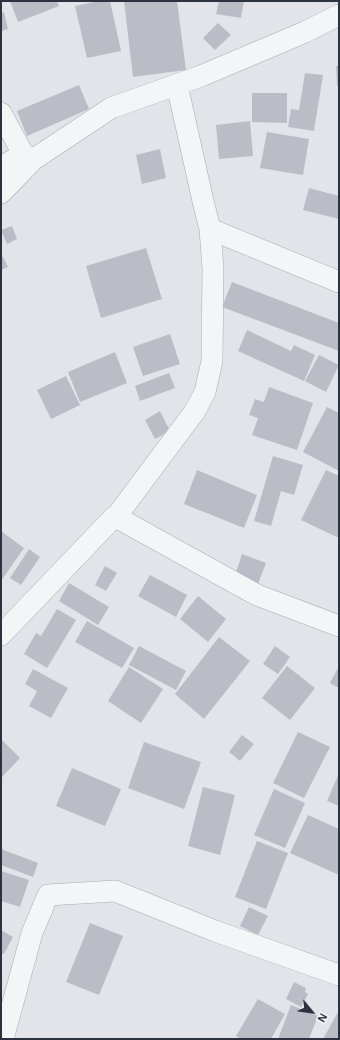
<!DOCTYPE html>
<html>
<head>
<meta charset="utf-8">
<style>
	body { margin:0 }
	#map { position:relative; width:340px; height:1040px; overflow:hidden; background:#e2e4e9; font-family:Helvetica,sans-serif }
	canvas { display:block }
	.frame { position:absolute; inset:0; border:2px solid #2c323f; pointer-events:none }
	.north { position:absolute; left:292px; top:992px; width:40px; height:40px; -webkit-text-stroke:3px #f1f3f6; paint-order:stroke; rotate:119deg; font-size:11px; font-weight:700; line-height:16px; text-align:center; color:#2c323f }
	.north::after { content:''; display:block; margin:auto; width:14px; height:18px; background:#2c323f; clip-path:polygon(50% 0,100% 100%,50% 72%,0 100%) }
</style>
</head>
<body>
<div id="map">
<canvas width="340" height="1040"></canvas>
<div class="frame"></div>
<div class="north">N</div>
</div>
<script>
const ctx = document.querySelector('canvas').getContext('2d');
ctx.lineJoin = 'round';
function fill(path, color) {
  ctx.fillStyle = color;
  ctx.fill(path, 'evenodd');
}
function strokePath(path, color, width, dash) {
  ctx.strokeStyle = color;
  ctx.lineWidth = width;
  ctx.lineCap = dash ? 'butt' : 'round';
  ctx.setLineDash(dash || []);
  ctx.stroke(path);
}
fill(new Path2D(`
	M10,1h47l2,5 -41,16z
	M99,1h11l11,50 -34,7 -12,-52z
	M124,1h53l9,69 -53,7z
	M219,1h25l-3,17 -25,-4z
	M4,12l4,17 -7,2v-18z
	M218,23l13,12 -16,15 -12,-12z
	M336,66h3v20h-2z
	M305,73l18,2 -9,56 -26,-4 3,-18 8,1z
	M79,85l10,24 -62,27 -10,-25z
	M252,93h35v30l-35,-1z
	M250,121l3,35 -34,3 -3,-34z
	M267,132l42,7 -6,36 -43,-7z
	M160,149l6,29 -24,6 -6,-29z
	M309,188l30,8v23l-36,-9z
	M12,226l5,13 -10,5 -6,-14z
	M146,248l16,51 -61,19 -15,-52z
	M3,257l5,10 -7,3v-12z
	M232,282l107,41v28l-117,-44z
	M247,330l44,21 3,-6 21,10 -11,26 -66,-30z
	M170,334l10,30 -37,12 -10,-29z
	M115,352l12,31 -47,19 -12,-30z
	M319,355l20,10 -13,27 -21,-11z
	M169,373l6,15 -35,13 -5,-15z
	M66,376l14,29 -29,14 -14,-29z
	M269,387l44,16 -16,47 -45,-15 6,-17 -9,-3 6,-16 9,3z
	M327,407l12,6v58l-36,-19z
	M160,411l10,20 -15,8 -10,-19z
	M273,456l30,9 -9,30 -13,-4 -10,35 -17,-5z
	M197,470l60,25 -13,33 -60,-24z
	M326,470l13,6v62l-38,-18z
	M1,531l23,17 -23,33z
	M29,549l11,8 -19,28 -11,-7z
	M242,554l24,9 -8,21 -23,-9z
	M105,566l12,7 -11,18 -11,-6z
	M150,575l37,20 -11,22 -38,-21z
	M69,583l40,24 -11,18 -39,-24z
	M198,596l28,23 -18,23 -28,-23z
	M57,609l19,11 -29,48 -23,-14 12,-21 5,3z
	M87,621l47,27 -12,20 -47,-26z
	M219,637l31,24 -46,58 -29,-25z
	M139,646l47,25 -10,19 -47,-25z
	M275,646l15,11 -12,17 -15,-10z
	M287,666l28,22 -25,32 -28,-22z
	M339,666v22l-9,-5z
	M129,667l34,22 -22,34 -33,-22z
	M33,669l35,19 -17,30 -22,-12 8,-15 -12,-7z
	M298,732l32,15 -26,51 -31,-15z
	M242,735l12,9 -14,17 -11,-9z
	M1,739l19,19 -19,20z
	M144,742l57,20 -17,47 -56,-21z
	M72,768l49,21 -16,37 -49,-20z
	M339,773v33l-12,-5z
	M203,787l32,8 -15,60 -32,-9z
	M274,789l31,14 -20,45 -31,-13z
	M308,815l31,14v46l-49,-22z
	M257,841l31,12 -22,56 -31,-12z
	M1,849l37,14 -5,14 -32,-12z
	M1,871l28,9 -9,27 -19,-6z
	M249,907l19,9 -10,19 -18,-9z
	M90,923l33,13 -24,59 -33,-13z
	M1,930l12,7 -9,17 -3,-1z
	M294,982l12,6 -1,4 3,2 -7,13 -15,-8z
	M258,999l27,15 -14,25h-30l-5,-3z
	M291,1005l27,11 -9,23h-31z
	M338,1012h1v27h-16z`), '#babdc5');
const minor = new Path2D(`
	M1,113l22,41
	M1,167l22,-13 11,5 77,-51 90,-32 104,-44 34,-17
	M1,193l33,-34
	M210,229l129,53
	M116,517l141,78 82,31
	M1,635l113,-118h2l79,-106 10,-19 7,-31 1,-92 -3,-40 -7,-28 -26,-116
	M3,1039l29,-106 16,-38 67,-4 100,40 124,44`);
strokePath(minor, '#a8abb3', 22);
strokePath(minor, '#f4f5f7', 21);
</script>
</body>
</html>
